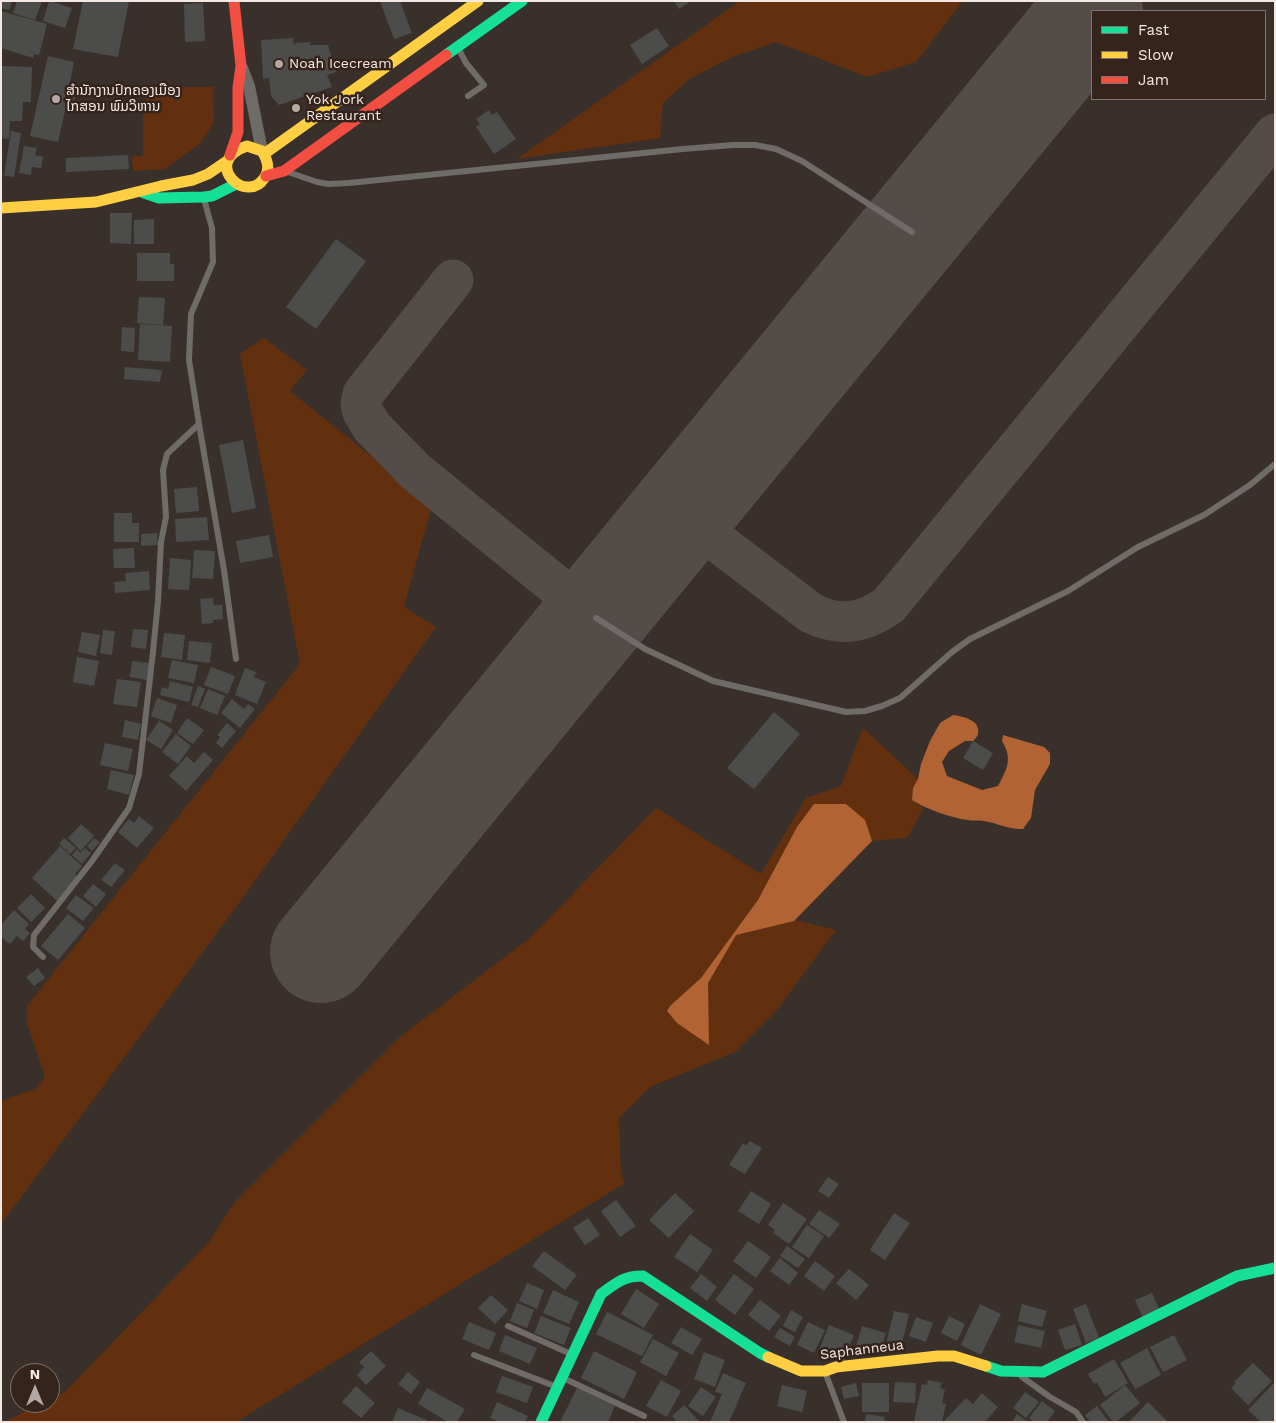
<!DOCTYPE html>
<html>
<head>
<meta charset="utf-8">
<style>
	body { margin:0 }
	#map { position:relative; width:1276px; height:1423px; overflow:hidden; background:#39302b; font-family:"Work Sans",sans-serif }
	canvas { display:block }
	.frame { position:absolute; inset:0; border:2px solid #f5e9e3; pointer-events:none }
	.legend { position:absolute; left:1091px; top:10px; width:175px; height:90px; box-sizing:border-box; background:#35241c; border:1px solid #82736c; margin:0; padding:6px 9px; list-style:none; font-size:15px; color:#f5e9e3 }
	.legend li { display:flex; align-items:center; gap:10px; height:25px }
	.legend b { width:25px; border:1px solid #82736c }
	.north { position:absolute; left:10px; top:1363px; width:50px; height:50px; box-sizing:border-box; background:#35241c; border:1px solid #82736c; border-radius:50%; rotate:0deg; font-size:14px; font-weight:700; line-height:20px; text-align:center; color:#f5e9e3 }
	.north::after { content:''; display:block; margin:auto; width:18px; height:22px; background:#b3a8a3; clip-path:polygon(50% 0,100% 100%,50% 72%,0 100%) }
</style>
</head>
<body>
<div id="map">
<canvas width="1276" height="1423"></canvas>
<div class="frame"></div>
<ul class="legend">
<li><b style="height:6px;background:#16e098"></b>Fast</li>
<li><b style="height:6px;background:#ffcf43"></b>Slow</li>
<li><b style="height:6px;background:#f24e42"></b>Jam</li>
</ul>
<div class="north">N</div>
</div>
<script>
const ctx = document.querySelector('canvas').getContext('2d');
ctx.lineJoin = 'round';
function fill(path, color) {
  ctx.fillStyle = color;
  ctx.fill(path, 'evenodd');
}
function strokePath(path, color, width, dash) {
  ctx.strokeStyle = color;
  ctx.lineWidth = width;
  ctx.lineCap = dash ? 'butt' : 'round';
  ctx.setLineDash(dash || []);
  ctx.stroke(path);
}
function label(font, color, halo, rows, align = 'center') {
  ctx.font = font + ' "Work Sans","Noto Sans Lao",sans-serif';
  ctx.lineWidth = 5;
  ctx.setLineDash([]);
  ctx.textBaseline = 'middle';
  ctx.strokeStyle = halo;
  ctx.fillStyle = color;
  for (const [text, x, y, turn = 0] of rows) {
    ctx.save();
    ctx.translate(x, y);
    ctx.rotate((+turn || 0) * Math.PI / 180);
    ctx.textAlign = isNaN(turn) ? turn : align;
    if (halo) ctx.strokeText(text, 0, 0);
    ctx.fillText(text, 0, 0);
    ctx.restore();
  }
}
fill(new Path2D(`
	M740,1h223l-47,61 -49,15 -91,-35 -44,15 -43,22 -26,24 -3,35 -143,21z
	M149,87h64l1,35 -13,21 -37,26 -31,2 -1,-14 11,-2v-41z
	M264,338l43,32 -17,21 142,114 -28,102 32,20 -194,272 -241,325v-123l36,-13 8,-11 -18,-54v-17l273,-342 -60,-310z
	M863,728l55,51 -5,9 -1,12 12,8 -17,30 -35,3 -77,79 41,10 -59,80 -42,42 -85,35 -31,31 2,57 4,8 -389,239h-232l38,-19h8v-4l15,-7 144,-150 25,-39 167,-167 129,-98 126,-130 105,66 45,-76 35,-12z`), '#62300e');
fill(new Path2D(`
	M953,715c9,1 28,5 25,19 -1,3 -3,5 -5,7h-8l-16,10 -7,11 5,14 35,14 16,-4c9,-17 15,-27 4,-45l1,-6 41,12 6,6v11l-15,26 -4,28 -8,11c-14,1 -25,-6 -39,-8 -5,-1 -11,0 -16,-1 -16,-2 -42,-11 -56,-20l1,-12 5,-9 3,-15 9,-23 10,-18z
	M814,804h32l19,16 7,21 -78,80 -58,14 -28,48 1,62 -32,-22 -10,-12 3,-5 31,-28 57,-78 39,-73z`), '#b16334');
strokePath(new Path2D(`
	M453,280l-90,114 -2,10 2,8 9,15 44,45 180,146
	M681,514l130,99c28,14 52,11 78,-8l386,-471`), '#534c48', 41);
strokePath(new Path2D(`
	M321,952l771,-940`), '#534c48', 102);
fill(new Path2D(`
	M1,1h11l-3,9 -8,-2z
	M17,1h25l-7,19 -22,-7z
	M49,1l23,7 -7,20 -22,-7z
	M83,1h46l-11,56 -45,-8z
	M380,1h20l12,32 -18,6z
	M674,1h17l-12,8z
	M203,3l2,38 -20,1 -1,-38z
	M1,11l46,13 -8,31 -5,-1 -1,4 -32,-10z
	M657,28l12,18 -27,18 -12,-19z
	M293,38l1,7 2,-2 14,-1v3h18l8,27 -9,3 5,12 -53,18 -8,-9 -2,-18 -6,1 -2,-39z
	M48,56l26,6 -5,25 8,1 -6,24 -6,-1 -7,31 -28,-6z
	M1,66l31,1 -1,35h-8l-1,19h-12l-1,18 -8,-1z
	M489,110l3,5 5,-3 19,27 -22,15 -18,-27 4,-3 -4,-5z
	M11,131l10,2 -7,44 -10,-1z
	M24,146l13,2 -2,7 8,2 -2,11 -9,-1 -1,8 -12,-2z
	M128,155l1,14 -63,3v-14z
	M110,213h22l-1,31 -21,-1z
	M154,219v25h-20v-24z
	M336,239l30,22 -50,68 -30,-22z
	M137,253h33v11h4v17h-37z
	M139,297l26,1 -2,27 -26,-2z
	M140,324l32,2 -2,36 -32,-2z
	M122,327l13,1 -1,24 -13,-1z
	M125,367l37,3 -2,12 -36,-3z
	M243,440l13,68 -24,5 -13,-68z
	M197,487l2,24 -23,2 -2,-24z
	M114,513h18v10h7v19h-25z
	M207,517l2,23 -33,2 -1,-23z
	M157,533l1,12 -17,1v-12z
	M269,535l4,22 -33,6 -4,-22z
	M134,548l1,20h-21l-1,-19z
	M194,550l21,1 -2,28 -21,-1z
	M170,558l21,2 -2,30 -21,-1z
	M149,571l1,19 -35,3 -1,-11 12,-1 -1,-8z
	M213,598l1,7h8l1,14 -10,1v3l-11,1 -2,-25z
	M133,629l15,1 -2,19 -15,-2z
	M103,630l12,1 -3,24 -12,-2z
	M82,632l18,3 -4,21 -18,-4z
	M164,633l21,2 -3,25 -21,-3z
	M189,641l23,2 -2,20 -23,-3z
	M77,657l22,4 -5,25 -21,-4z
	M172,660l26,5 -4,18 -26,-5z
	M132,661l17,2 -2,17 -17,-3z
	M211,667l24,9 -7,18 -24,-9z
	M245,668l11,4 -2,5 12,5 -9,22 -22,-9z
	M117,679l24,3 -4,25 -24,-3z
	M170,681l23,6 -4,15 -29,-7 2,-8 6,2z
	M198,686l7,3 -7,18 -7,-2z
	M208,689l17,7 -8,19 -17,-7z
	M157,698l20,7 -6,18 -20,-7z
	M232,699l12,10 4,-5 7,5 -15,19 -19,-15z
	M774,712l26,22 -46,55 -27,-21z
	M187,718l17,12 -11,14 -16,-11z
	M125,720l16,4 -3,16 -16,-3z
	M159,721l14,9 -12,19 -15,-9z
	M227,723l9,8 -14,17 -6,-5 4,-6 -3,-2z
	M176,734l15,12 -13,18 -16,-12z
	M973,741l20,12 -10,17 -20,-12z
	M105,743l28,6 -5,22 -28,-6z
	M204,752l9,8 -27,31 -17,-15 18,-20 7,7z
	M111,770l23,5 -5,20 -22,-6z
	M139,816l15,12 -17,20 -19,-16 11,-13 5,4z
	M81,824l13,12 -13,15 -13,-13z
	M64,838l12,10 -6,6 -11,-10z
	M94,838l6,4 -8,9 -5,-5z
	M60,846l22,20 -7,8 3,3 -21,24 -25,-23z
	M85,848l6,5 -9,11 -10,-9 5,-6 3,4z
	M115,863l10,7 -14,17 -10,-7z
	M93,884l13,10 -10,13 -13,-11z
	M31,894l14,14 -14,14 -14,-14z
	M76,895l18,13 -11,13 -17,-13z
	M14,910l15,14 -4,5 5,4 -7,8 -6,-5 -7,8 -9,-7v-12z
	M68,914l17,14 -27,32 -17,-14z
	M38,968l7,10 -11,8 -8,-9z
	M750,1141l12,7 -17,26 -16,-9 14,-22 3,3z
	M828,1177l11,7 -10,14 -11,-7z
	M751,1191l20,13 -12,20 -21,-13z
	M675,1193l19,18 -25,27 -20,-18z
	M616,1200l20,26 -16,11 -19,-26z
	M783,1203l24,16 -18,25 -16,-11 2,-3 -7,-5z
	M819,1210l21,14 -11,14 -20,-14z
	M894,1213l16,10 -25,37 -15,-10z
	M588,1218l12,17 -15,10 -12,-17z
	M807,1225l17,11 -15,22 -17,-11z
	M690,1234l23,16 -16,22 -23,-15z
	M748,1241l23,16 -15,21 -23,-17z
	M787,1246l18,13 -7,9 -18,-12z
	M544,1251l33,24 -12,15 -33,-24z
	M780,1258l18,15 -9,12 -19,-14z
	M815,1261l20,15 -11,15 -20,-15z
	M849,1269l20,16 -13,15 -20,-17z
	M701,1274l16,13 -10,14 -17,-13z
	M734,1274l20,15 -19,26 -20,-15z
	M527,1283l17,7 -7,19 -18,-8z
	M636,1289l23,15 -15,24 -23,-14z
	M553,1290l26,12 -10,22 -26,-11z
	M1152,1293l8,18 -17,7 -8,-18z
	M491,1295l17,15 -13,14 -17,-16z
	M760,1300l21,16 -12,15 -21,-16z
	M517,1303l17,7 -7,18 -17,-7z
	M980,1304l21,10 -20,41 -20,-10z
	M1022,1304l25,7 -5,16 -24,-6z
	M1086,1304l13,34 -13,5 -13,-34z
	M791,1310l12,7 -8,15 -12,-6z
	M894,1311l15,3 -8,34 -15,-4z
	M607,1312l46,23 -11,21 -46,-22z
	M541,1316l30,12 -7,17 -30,-12z
	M949,1316l16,8 -8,17 -16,-8z
	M916,1317l17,6 -7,19 -17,-6z
	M469,1322l27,11 -7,17 -27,-11z
	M808,1322l17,8 -11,23 -17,-8z
	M1075,1324l7,21 -17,5 -7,-20z
	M829,1325l25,10 -10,25 -25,-10z
	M1018,1325l27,6 -4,17 -27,-6z
	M862,1326l24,7 -6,20 -24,-7z
	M681,1327l21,12 -10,16 -21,-12z
	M780,1328l15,9 -5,9 -16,-9z
	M505,1335l32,13 -7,16 -31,-13z
	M1174,1335l13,25 -24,12 -13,-25z
	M653,1339l26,14 -13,23 -26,-14z
	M1147,1348l14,27 -26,14 -15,-26z
	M371,1351l15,15 -20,19 -9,-10 7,-8 -5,-5z
	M594,1351l43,21 -13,27 -43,-21z
	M704,1352l21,8 -10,27 -21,-8z
	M1114,1359l14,24 -23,14 -8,-15 -3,2 -6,-10z
	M1253,1363l19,18 -24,24 -17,-17 5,-5 -2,-1z
	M408,1372l12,10 -9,12 -13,-10z
	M723,1373l23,10 -17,39h-19l12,-28 -7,-2z
	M502,1376l31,11 -6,16 -31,-11z
	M661,1380l20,11 -14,26 -21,-11z
	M928,1380l14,3 -2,5 5,2 -3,13 4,1 -4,18h-28l8,-38 5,1z
	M895,1382l21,1 -1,20 -22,-1z
	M856,1383l3,13 -15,3 -3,-12z
	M862,1383h27v29h-27z
	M1274,1383l1,1v38h-16l1,-1 -12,-11z
	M782,1385l25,6 -5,21 -25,-6z
	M1125,1385l15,18 -24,19h-3l-13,-17z
	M356,1386l19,17 -14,15 -19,-16z
	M701,1387l15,10 -13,19 -15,-10z
	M427,1388l38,21 -8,13h-9l-30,-18z
	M577,1388l38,18 -7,16h-48z
	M1025,1392l14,10 -13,16 -13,-10z
	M982,1393l16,14 -13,15h-42l23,-24 7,6z
	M1042,1401l13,10 -8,11h-13l-5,-4z
	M497,1402l31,14 -3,6h-26l-9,-4z
	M1148,1402l20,20h-39z
	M684,1405l15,16 -1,1h-21l-5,-6z
	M1097,1406l12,16h-19l-5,-7z
	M398,1408l33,14h-39z
	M866,1414l19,3 -1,5h-19z
	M1017,1414l11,8h-16z`), '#4c4d4a');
strokePath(new Path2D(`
	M458,48l8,15 18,22 -16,11
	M288,172l29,10 11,2 21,-1 334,-34 50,-4h22l21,4 26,12 110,71
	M204,199l8,29 1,34 -22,52 -2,46 10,64 25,146 12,89
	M596,618l49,31 68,32 133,31 19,-1 17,-5 18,-8 52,-46 18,-13 98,-48 70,-44 66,-32 46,-30 25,-21
	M43,957l-10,-10 1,-12 58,-74 37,-53 10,-34 14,-122 5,-51 3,-59 5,-25 -3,-47 4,-16 32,-30
	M508,1326l63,28
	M474,1355l83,32
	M825,1372l19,50
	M1022,1377l28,20 26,15 7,10
	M563,1378l81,38`), '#6f6b68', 6);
strokePath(new Path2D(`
	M242,68l7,18 13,65`), '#6f6b68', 12);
strokePath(new Path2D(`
	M446,55l76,-54
	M144,193l15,5 45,-1 8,-1 24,-12
	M986,1366l15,5 42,1 194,-96 38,-8
	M541,1422l60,-128c15,-11 22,-18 42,-18l117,77 8,4`), '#16e098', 11);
strokePath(new Path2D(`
	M247,146l15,5c5,8 8,18 3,26 -18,30 -65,-15 -18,-31z
	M264,154l214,-153
	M1,208l95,-6 65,-16 32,-6 15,-6 19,-13
	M768,1357l33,14h24l11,-4 102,-11h16l32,10`), '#ffcf43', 11);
strokePath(new Path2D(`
	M230,155l8,-23v-44l3,-22 -7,-65
	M266,176l18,-5 162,-116`), '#f24e42', 11);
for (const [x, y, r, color] of [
	[279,64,5,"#b3a8a3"],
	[56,99,5,"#b3a8a3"],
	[296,108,5,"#b3a8a3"]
]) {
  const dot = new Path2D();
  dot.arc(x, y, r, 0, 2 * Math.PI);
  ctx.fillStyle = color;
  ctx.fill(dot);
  strokePath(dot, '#35241c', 2);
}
label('14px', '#f5e9e3', '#35241c', [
	["Noah Icecream",289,64],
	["ສຳນັກງານປົກຄອງເມືອງ",66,91],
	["ໄກສອນ ພົມວິຫານ",66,107],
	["Yok Jork",306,100],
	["Restaurant",306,116]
], 'left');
label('14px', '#f5e9e3', '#35241c', [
	["Saphanneua",862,1350,-7]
]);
</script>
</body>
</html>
